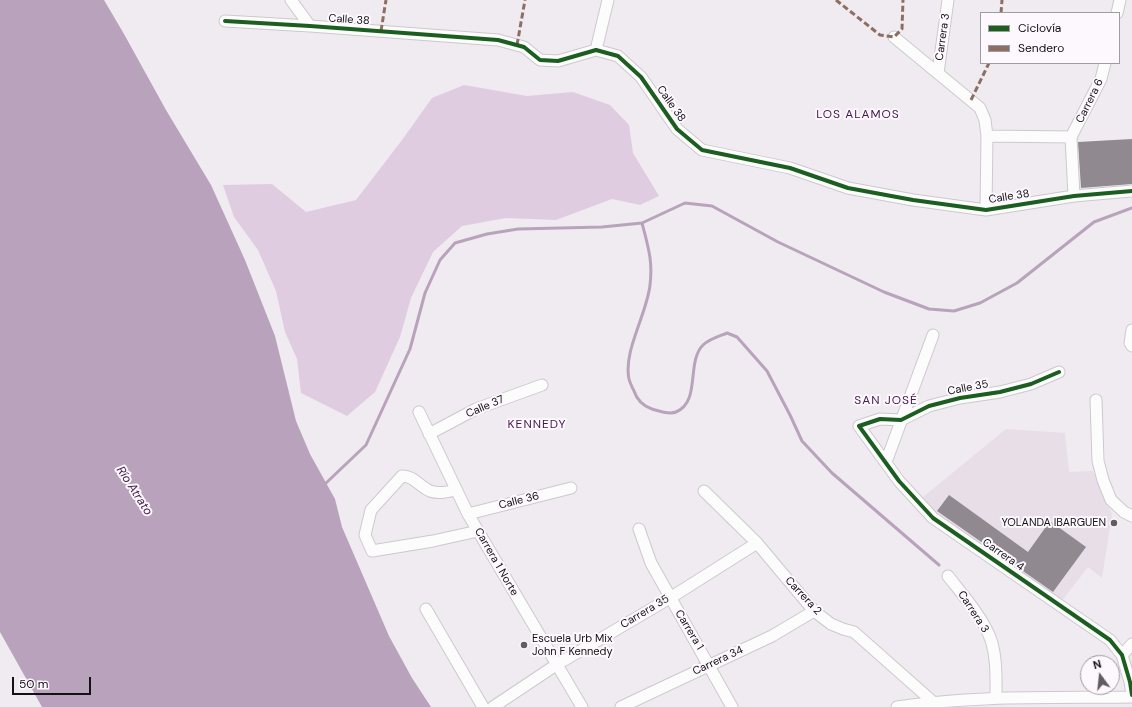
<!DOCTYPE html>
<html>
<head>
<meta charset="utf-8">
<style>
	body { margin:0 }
	#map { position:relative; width:1132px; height:707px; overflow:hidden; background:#f0ebf0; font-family:"DM Sans",sans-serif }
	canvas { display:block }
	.legend { position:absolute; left:980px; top:12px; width:140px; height:52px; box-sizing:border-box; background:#fdf7fe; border:1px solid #9f9ba0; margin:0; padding:5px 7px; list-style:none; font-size:12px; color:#131113 }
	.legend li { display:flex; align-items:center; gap:8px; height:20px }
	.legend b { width:20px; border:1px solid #9f9ba0 }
	.north { position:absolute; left:1080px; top:655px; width:40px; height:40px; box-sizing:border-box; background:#fdf7fe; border:1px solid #9f9ba0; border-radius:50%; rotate:345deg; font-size:11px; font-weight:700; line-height:16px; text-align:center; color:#131113 }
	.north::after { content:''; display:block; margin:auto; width:14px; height:18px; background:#605d60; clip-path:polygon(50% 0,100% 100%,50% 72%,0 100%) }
	.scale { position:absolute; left:12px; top:677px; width:79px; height:18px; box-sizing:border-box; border:2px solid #131113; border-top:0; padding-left:5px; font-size:12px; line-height:14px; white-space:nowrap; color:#131113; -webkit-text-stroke:3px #fdf7fe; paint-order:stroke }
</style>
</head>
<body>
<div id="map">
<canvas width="1132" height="707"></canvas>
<ul class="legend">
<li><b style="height:5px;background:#1b5e20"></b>Ciclovía</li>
<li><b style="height:5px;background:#8d6e63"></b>Sendero</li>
</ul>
<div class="north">N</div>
<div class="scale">50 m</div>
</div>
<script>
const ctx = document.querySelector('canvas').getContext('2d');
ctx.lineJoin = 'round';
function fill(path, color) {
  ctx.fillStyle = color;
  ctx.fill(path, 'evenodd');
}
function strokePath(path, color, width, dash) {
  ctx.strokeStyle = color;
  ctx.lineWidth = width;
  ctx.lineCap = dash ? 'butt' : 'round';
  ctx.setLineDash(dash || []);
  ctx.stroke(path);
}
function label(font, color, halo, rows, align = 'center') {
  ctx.font = font + ' "DM Sans",sans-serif';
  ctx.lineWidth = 4;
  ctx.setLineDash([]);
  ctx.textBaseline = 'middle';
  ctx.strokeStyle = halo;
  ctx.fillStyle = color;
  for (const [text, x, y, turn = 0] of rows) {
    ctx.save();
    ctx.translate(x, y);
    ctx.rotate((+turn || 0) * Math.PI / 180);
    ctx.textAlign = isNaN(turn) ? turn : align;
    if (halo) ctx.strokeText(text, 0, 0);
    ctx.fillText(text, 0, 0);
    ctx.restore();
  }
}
fill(new Path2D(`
	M1006,429l59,4 4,39 24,-1 19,43 -10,64 -14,-11 -27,35 -126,-89 -12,-16z`), '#e7dee8');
fill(new Path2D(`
	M464,85l63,11 46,-4 37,13 19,20 4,28 26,43 -19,9 -28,-6 -56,21 -50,-2 -44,8 -29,26 -22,46 -11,39 -25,55 -28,24 -46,-23 -4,-34 -12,-27 -9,-41 -18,-41 -24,-33 -11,-32 49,-1 34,28 50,-12 46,-60 30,-42z`), '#dfcce1');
fill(new Path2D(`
	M0,0h104l20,34 42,76 45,75 34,75 30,76 21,85 14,33 25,45 7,28 47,109 23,42 19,29h-389l-42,-75z`), '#b9a2bc');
strokePath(new Path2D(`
	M642,223c6,23 11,38 8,62 -3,29 -27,66 -21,94 1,4 3,8 5,12 3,9 9,15 18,18 7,2 17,6 24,3 25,-10 10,-50 27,-67 6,-6 17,-9 24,-12l10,4 30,34 23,44 12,26 30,32 107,92
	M325,484l41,-39 44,-96 15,-56 15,-33 15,-17 32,-9 31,-5 84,-2 40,-4 43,-20 27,3 66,36 106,50 45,17 25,2 26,-8 37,-20 77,-61 38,-14`), '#b9a2bc', 3);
fill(new Path2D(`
	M1132,139v45l-51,4 -3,-46z
	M949,495l79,57 22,-31 36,26 -33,45 -116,-81z`), '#908990');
const street = new Path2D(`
	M291,0l19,26
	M1117,13l3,-13
	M225,21l85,5 188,14 26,7 16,13 18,1 38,-11 22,6 23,21 36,52 25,21 88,18 58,20 65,12 73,10 88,-14 58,-5
	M894,37l86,71 5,12 2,16
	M596,50l12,-50
	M938,73l10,-73
	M1074,196l-3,-59 30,-58 4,-16
	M986,210l1,-74 84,1
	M1132,330l-2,13 2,3
	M1059,372l-28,12 -31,8 -40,6 -31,8 -28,14 -21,-1 -21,7 40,55 34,37 177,122 12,15 8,27 2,13
	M1096,400l2,61 5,19 8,20 13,12 8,4
	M419,412l49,102 114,193
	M429,434l47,-25 66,-24
	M886,462l47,-127
	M456,490c-9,2 -17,4 -26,1 -10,-4 -17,-16 -28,-15l-31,34 -6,25 7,16 61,-10 45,-10
	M704,491l53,52 57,68 17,13 12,5 11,3 78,69
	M468,514l103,-26
	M639,529l12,34 81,144
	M948,576c14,18 36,43 43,64 6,19 5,39 5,58
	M426,609l57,98
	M1122,655l10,-11
	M493,707l63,-42 114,-67 87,-55
	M621,707l151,-71 42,-25
	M897,707c78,-12 157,-9 235,-10`);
strokePath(street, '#ccc9cc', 13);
strokePath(street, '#fdfcfd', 11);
strokePath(new Path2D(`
	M836,0l44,35 14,2 8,-8 1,-29
	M1001,13l1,-13
	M381,31l5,-31
	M517,45l8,-45
	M971,100l18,-37`), '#8d6e63', 3, [6, 3]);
strokePath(new Path2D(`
	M225,21l85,5 188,14 26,7 16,13 18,1 38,-11 22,6 23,21 36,52 25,21 88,18 58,20 65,12 73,10 88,-14 58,-5
	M1059,372l-28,12 -31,8 -40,6 -31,8 -28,14 -21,-1 -21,7 40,55 34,37 177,122 12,15 8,27 2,13`), '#1b5e20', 4);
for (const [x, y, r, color] of [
	[1114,523,4,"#605d60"],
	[524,645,4,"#605d60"]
]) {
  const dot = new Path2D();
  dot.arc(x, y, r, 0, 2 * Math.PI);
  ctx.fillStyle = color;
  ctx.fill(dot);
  strokePath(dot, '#fdf7fe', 1.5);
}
label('11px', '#131113', '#fdf7fe', [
	["Calle 38",349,20,4],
	["Carrera 3",943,37,-82],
	["Carrera 6",1090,101,-64],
	["Calle 38",671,104,55],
	["Calle 38",1009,197,-9],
	["Calle 35",968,388,-11],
	["Calle 37",485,407,-23],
	["Calle 36",519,501,-14],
	["Carrera 4",1003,555,35],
	["Carrera 1 Norte",496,562,60],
	["Carrera 2",803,596,47],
	["Carrera 35",645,612,-31],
	["Carrera 3",973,612,57],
	["Carrera 1",689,630,59],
	["Carrera 34",718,661,-25]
]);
label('11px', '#131113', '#fdf7fe', [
	["YOLANDA IBARGUEN",1106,523],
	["Escuela Urb Mix",532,639,"left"],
	["John F Kennedy",532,652,"left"]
], 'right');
ctx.letterSpacing = '1px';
label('12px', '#44184b', '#fdf7fe', [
	["LOS ALAMOS",858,115],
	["SAN JOSÉ",886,401],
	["KENNEDY",537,425]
]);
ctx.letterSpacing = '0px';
label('italic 12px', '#49214f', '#fdf7fe', [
	["Río Atrato",134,491,57]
]);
</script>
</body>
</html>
